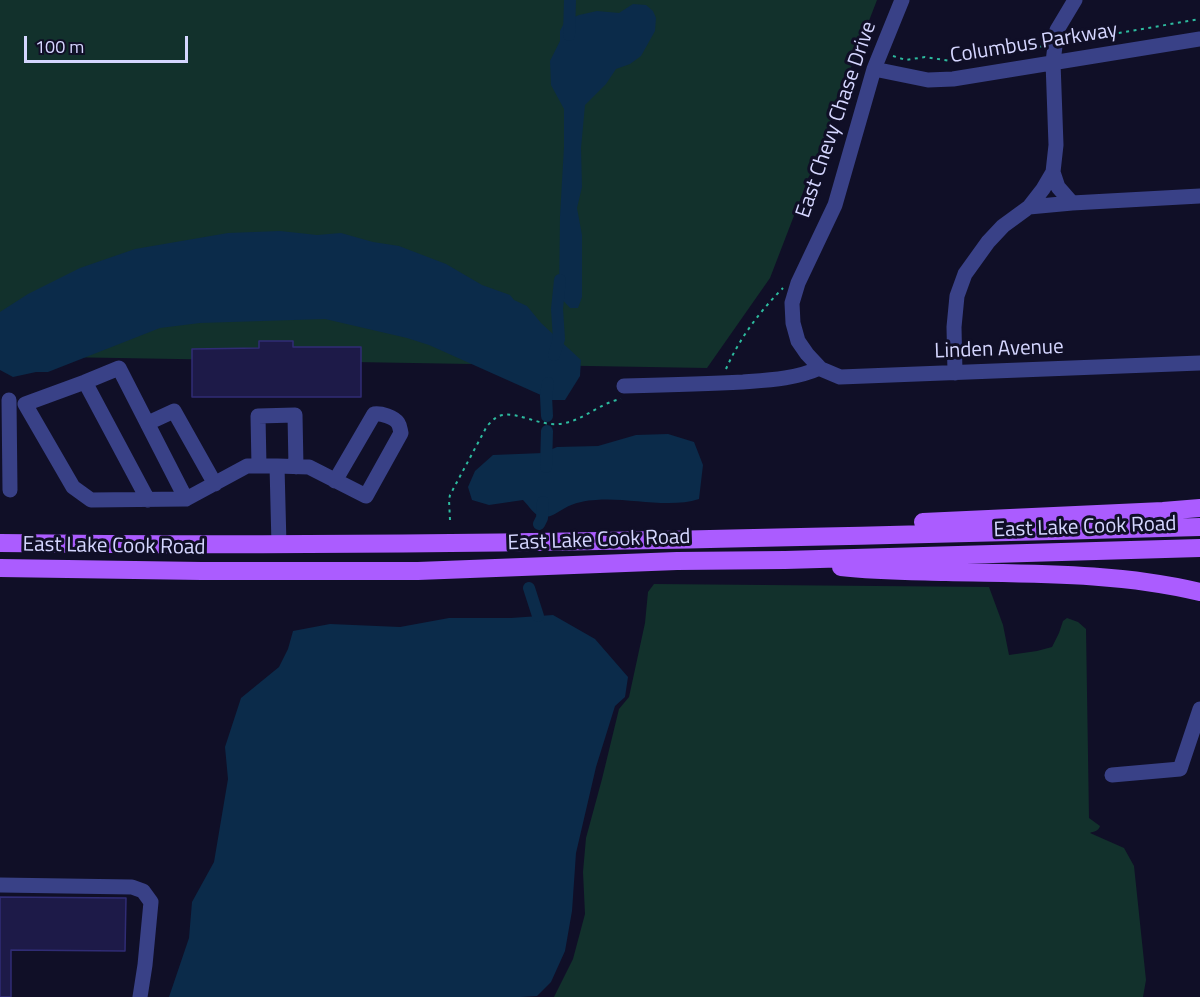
<!DOCTYPE html>
<html>
<head>
<meta charset="utf-8">
<style>
	body { margin:0 }
	#map { position:relative; width:1200px; height:997px; overflow:hidden; background:#100f27; font-family:"Titillium Web",sans-serif }
	canvas { display:block }
	.scale { position:absolute; left:24px; top:36px; width:164px; height:27px; box-sizing:border-box; border:3px solid #d5d6ff; border-top:0; padding-left:8px; font-size:18px; line-height:21px; white-space:nowrap; color:#d5d6ff; -webkit-text-stroke:4px #100f27; paint-order:stroke }
</style>
</head>
<body>
<div id="map">
<canvas width="1200" height="997"></canvas>
<div class="scale">100 m</div>
</div>
<script>
const ctx = document.querySelector('canvas').getContext('2d');
ctx.lineJoin = 'round';
function fill(path, color) {
  ctx.fillStyle = color;
  ctx.fill(path, 'evenodd');
}
function strokePath(path, color, width, dash) {
  ctx.strokeStyle = color;
  ctx.lineWidth = width;
  ctx.lineCap = dash ? 'butt' : 'round';
  ctx.setLineDash(dash || []);
  ctx.stroke(path);
}
function label(font, color, halo, rows, align = 'center') {
  ctx.font = font + ' "Titillium Web",sans-serif';
  ctx.lineWidth = 6;
  ctx.setLineDash([]);
  ctx.textBaseline = 'middle';
  ctx.strokeStyle = halo;
  ctx.fillStyle = color;
  for (const [text, x, y, turn = 0] of rows) {
    ctx.save();
    ctx.translate(x, y);
    ctx.rotate((+turn || 0) * Math.PI / 180);
    ctx.textAlign = isNaN(turn) ? turn : align;
    if (halo) ctx.strokeText(text, 0, 0);
    ctx.fillText(text, 0, 0);
    ctx.restore();
  }
}
fill(new Path2D(`
	M0,0h877l-107,278 -63,90 -707,-12z
	M654,584l335,3 14,38 6,30 28,-4 15,-4 7,-14 4,-12 4,-3 11,4 8,7 3,189 11,8c-2,6 -6,5 -10,7l34,15 10,18 12,114 -3,17h-589l19,-38 12,-45 -2,-42 3,-34 16,-59 17,-70 10,-12 16,-74 3,-31z`), '#12312c');
fill(new Path2D(`
	M633,4l13,1 7,6 3,7 -1,13 -14,25 -11,8 -14,5 -10,15 -21,21 -4,43 1,39 -5,21 5,27v62l-4,11h-8l-11,-12 1,-80 4,-69v-38l-13,-24 -1,-24 10,-20v-10l5,-10 14,-6 18,-4 22,2z
	M280,231l37,4 24,-2 32,9 26,4 47,18 36,21 28,10 4,5 13,6 14,17 40,37 -1,16 -15,24h-13l-123,-55 -22,-7 -82,-19 -125,4 -40,5 -112,44h-12l-23,5 -13,-7v-58l28,-18 52,-26 55,-19 93,-16z
	M668,434l26,8 9,23 -4,34c-30,10 -72,-2 -103,1 -9,0 -23,3 -31,8 -7,4 -13,9 -21,9 -8,1 -15,-11 -21,-17l-34,5 -17,-5 -4,-13 7,-16 18,-16 50,-2 14,-6 41,-1 38,-11z
	M553,615l42,24 33,38 -3,20 -10,9 -19,61 -20,86 -4,58 -7,40 -14,31 -14,14 -16,1h-352l20,-59 3,-36 22,-40 14,-83 -3,-32 16,-49 38,-31 9,-18 5,-18 37,-7 70,3 49,-9h62z`), '#0b2b4a');
strokePath(new Path2D(`
	M569,35l1,-35
	M554,355l5,-16 -2,-30 3,-29
	M547,416l-1,-20 2,-13
	M546,467l1,-36
	M539,524l3,-6 1,-16
	M529,588l9,28`), '#0b2b4a', 12);
const building = new Path2D(`
	M259,341h34v6h68v50h-169v-48l67,-1z
	M0,897l126,1 -1,53 -114,-1v47h-11z`);
fill(building, '#1d1a48');
strokePath(building, '#302c75', 1.5);
strokePath(new Path2D(`
	M1067,42l133,-23
	M893,56l13,4 19,-3 32,5 87,-16
	M726,369c13,-30 34,-58 57,-81
	M450,520l-1,-20 1,-5 37,-69c5,-5 9,-10 16,-11 14,-3 38,11 56,9 23,-2 40,-21 62,-25`), '#2dbb9f', 2, [3, 4.5]);
strokePath(new Path2D(`
	M902,0l-28,69 -39,136 -37,78 -6,20 1,20 5,18 9,13 14,15 19,8 360,-14
	M874,69l54,11 25,-1 247,-40
	M1053,172l5,15 14,16 128,-7
	M1029,207l43,-4
	M955,373l-1,-46 3,-31 8,-22 23,-32 15,-16 26,-19 14,-18 10,-17 3,-27 -3,-83 4,-32 18,-30
	M85,382l34,-14 67,131
	M624,386c40,-1 80,-2 119,-4 27,-2 52,-3 77,-14
	M9,400l1,90
	M148,423l26,-12 41,73
	M259,466l-1,-50 37,-1 1,52
	M148,500l-63,-118 -60,22 48,83 18,13 95,-1 61,-33h30
	M279,545l-2,-79 32,1 57,29 35,-63c-1,-4 -1,-7 -3,-10 -4,-6 -17,-10 -24,-9l-39,67
	M1112,775l68,-6 20,-60
	M0,885l132,2 11,4 8,11 -6,63 -5,32`), '#394187', 15);
strokePath(new Path2D(`
	M923,522l240,-11 37,-3
	M0,543c400,5 800,-5 1200,-16
	M841,567c35,4 69,4 105,5 85,2 171,0 254,20
	M0,568l202,3h216l259,-10 108,-1 415,-12`), '#ab5cff', 18);
label('21px', '#d5d6ff', '#100f27', [
	["Columbus Parkway",1034,44,-9],
	["East Chevy Chase Drive",837,120,-71],
	["Linden Avenue",999,350,-2],
	["East Lake Cook Road",1085,528,-2],
	["East Lake Cook Road",599,541,-2],
	["East Lake Cook Road",114,547,1]
]);
</script>
</body>
</html>
